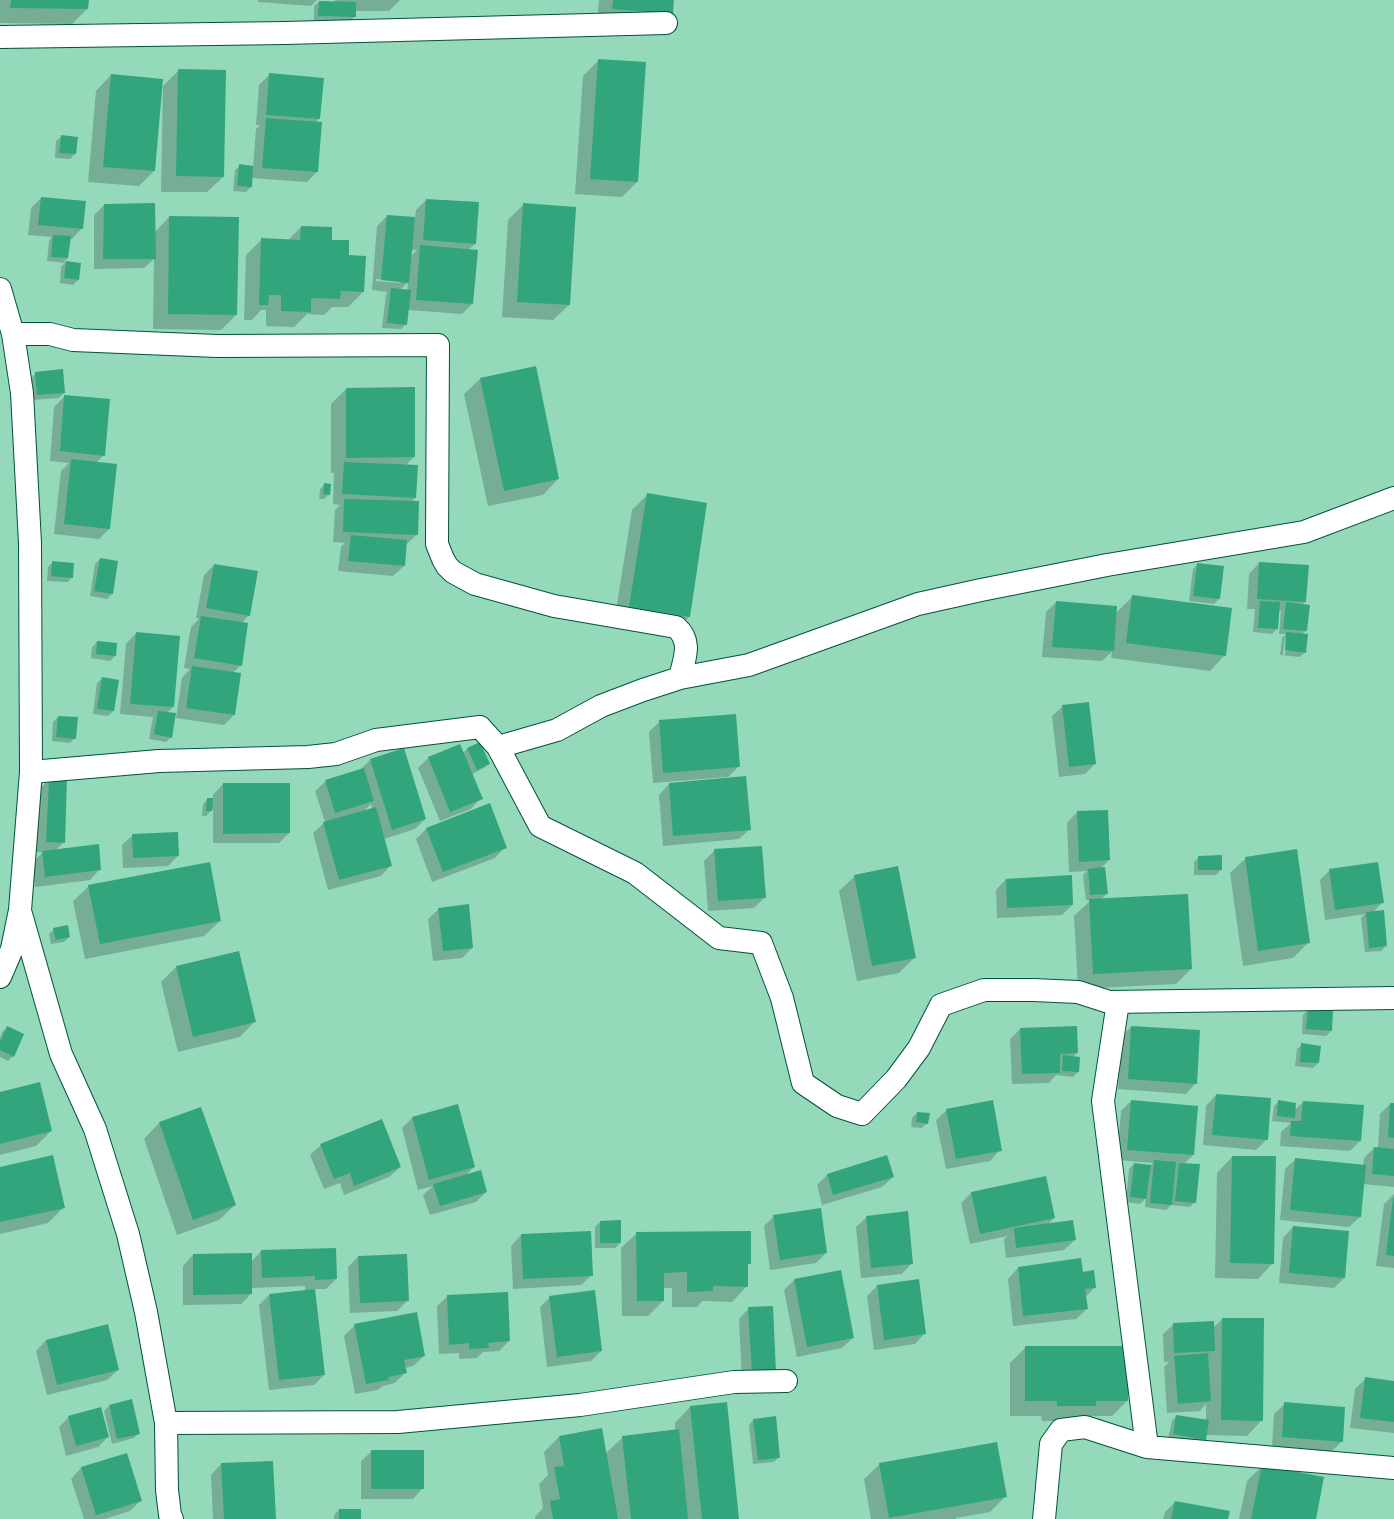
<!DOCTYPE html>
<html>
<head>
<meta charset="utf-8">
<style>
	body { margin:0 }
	canvas { display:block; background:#93d9ba }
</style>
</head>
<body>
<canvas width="1394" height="1519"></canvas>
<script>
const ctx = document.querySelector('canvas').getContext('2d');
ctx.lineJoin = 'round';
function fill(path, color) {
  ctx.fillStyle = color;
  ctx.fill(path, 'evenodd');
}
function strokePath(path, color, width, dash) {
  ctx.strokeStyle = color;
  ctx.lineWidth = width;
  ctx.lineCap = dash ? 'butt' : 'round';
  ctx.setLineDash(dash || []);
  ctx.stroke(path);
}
fill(new Path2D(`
	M0,0h88l-1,9 -15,15 -72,-1z
	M258,0h59l-6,6 -53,-4z
	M335,0h65l-11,11h-34v5l-5,5 -36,-1v-14l5,-4h16z
	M599,0h74l-1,14 -15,15 -60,-5z
	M599,60l38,122 -15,15 -47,-3 8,-118z
	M179,70l44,107 -16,15h-46l2,-106z
	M270,74l49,45 -4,4 2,49 -10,10 -56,-4v9l-5,5 -13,-1 2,-21 5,-4 13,1 3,-38 4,-4h-4l3,-40z
	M111,75l51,5 -8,91 -15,15 -51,-4 8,-91z
	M61,137l14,17 -5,5 -15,-1 1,-17z
	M41,198l41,30 -10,11h-3l-1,19 -4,4 16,2 -2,16 -5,5 -13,-2 1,-16 4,-4 -18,-2 2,-20 3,-4 -24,-2 3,-27z
	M426,200l49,44 -7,6 4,54 -10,10 -54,-4 -2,14 -5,5 -19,-1 4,-34 2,-2 -16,-2 5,-64 10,-10 28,2 1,-8zM411,250h6l-7,7zM376,279l24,2v2l-24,-2zM408,282l-1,9 -7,-1z
	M524,204l45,101 -16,15 -51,-3 6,-97z
	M104,205l51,27 14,-15 67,98 -15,15 -68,-1 1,-70 -10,9 -50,1v-54z
	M301,227l30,14 17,15 15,36 -15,15h-16l-8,8 -17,-1 -13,13 -28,-1v-16h-5l-9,10h-8l2,-65 16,-16 26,1z
	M535,367l23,112 -15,16 -55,11 -24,-112 16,-15z
	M36,373l28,20 -5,5 -26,2 -2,-22z
	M346,389l68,68 -9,9 10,32 -4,4 6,32 -11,11 -2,21 -11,10 -55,-5 3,-24 4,-4 -12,-1 2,-32 5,-5 -7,-1 1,-31h-3v-69z
	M65,396l39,59 -8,8 13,66 -10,10 -45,-5 7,-63 8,-8 -19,-2 4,-54z
	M325,484l4,10 -5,5h-5l1,-10z
	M648,494l58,9 -17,114 -16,15 -59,-9 18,-113z
	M100,559l12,35 -5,5 -17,-3 5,-32z
	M53,562l19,15 -4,5 -21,-1 1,-14z
	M1259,563l46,39 -3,3 4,26 -4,3 3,18 -5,5 -20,-2 2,-17 4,-4h-7l2,-23h-2l-2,18 -5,5 -19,-2 2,-23h-8l2,-35zM1285,637h2l-2,18h-2z
	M1198,564l25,3 -4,32 -5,5 -25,-3 4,-32z
	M214,565l35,50 -7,8 -1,42 -8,8 1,42 -10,10 -48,-7 6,-40 8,-9 -6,-1 7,-41 8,-8 -3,-1 8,-43z
	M1133,596l92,59 -15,16 -99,-13 1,-6 -10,9 -60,-4 4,-45 10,-10 60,11z
	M136,633l43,4 -6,70 -6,6 4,24 -5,5 -17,-3 4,-22 -33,-3 6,-70z
	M97,642l18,14 -5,5 -19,-3 1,-11z
	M102,678l11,33 -5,5 -15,-2 4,-31z
	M1063,706l32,58 -10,10 -26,3 -7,-61z
	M58,717l17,21 -5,5 -18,-2 1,-19z
	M660,721l79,45 -11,11 -75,6 -4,-51z
	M480,743l9,20 -5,5 -12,6 9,24 -10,11 -31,12 -22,-53 10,-10 35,-5 4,-4z
	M370,760l55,59 -10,10 -31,10 7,26 -10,11 -53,14 -15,-57 12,-11 -10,-31 11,-10 34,-11zM371,804l1,5 -9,3z
	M49,779l15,63 -9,9 45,18 -10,11 -55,7 -3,-24 11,-11h-7l3,-62z
	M223,784l66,49 -10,10h-66v-34l-7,7h-4l1,-12 5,-5h5v-4z
	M669,784l81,45 -11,10 -76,7 -4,-51z
	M489,804l16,43 -10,11 -63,24 -16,-43 10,-10z
	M1107,811l2,49 -9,9 7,25 -7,6 91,69 -15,15 -98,5 -4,-73 17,-16h-5l-3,-25 4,-4 -18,1 -2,-49 10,-11z
	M133,835l45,21 -10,10 -45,2 -1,-23z
	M715,850l50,47 -11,11 -46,3 -4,-50z
	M1199,857l22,13 -5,5h-22v-13z
	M1246,858l63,84 -16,16 -50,8 -13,-93z
	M1330,870l52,33 -9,9 13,34 -5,5 -16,1 -4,-34 4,-4 -40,6 -5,-40z
	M855,876l60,81 -16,16 -42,8 -18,-90z
	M1071,876l1,29 -10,10 -65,3 -1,-28 10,-11z
	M89,886l131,35 -16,15 -119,23 -12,-58z
	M439,909l33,39 -10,10 -29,3 -5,-42z
	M54,929l15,8 -5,5 -13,2 -2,-10z
	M176,967l79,54 -15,16 -62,15 -17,-70z
	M1308,1010l23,21 -5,5 -24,-2 1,-19z
	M1131,1027l65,56 -10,11 -68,-5 3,-52z
	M7,1028l6,28 -5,5 -8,-4v-19l2,-6z
	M1020,1029l57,24 -4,4 5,15 -5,5 -17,-2 -7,8 -37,1 -2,-45z
	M1302,1045l16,18 -5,5 -18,-2 2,-17z
	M0,1093l51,38 -15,15 -36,9z
	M1216,1095l51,44 -11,11 -53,-5 3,-39z
	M1131,1101l66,6 -4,48 -9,9 11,38 -5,5 -19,-2 -5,5 -21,-3 1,-9 -6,6 -14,-2 3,-33 5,-5 16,2 3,-3 -36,-3 4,-49z
	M1279,1101l15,10 9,-9 60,4 -3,35 -10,10 -70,-5 1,-14 10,-9 -19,-2 2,-15z
	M1390,1104h4v83l-31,-3 -3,33 -11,10 -69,-7 5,-51 11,-10 67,7 1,-8 10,-10h4l2,-34z
	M457,1105l17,62 -9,9 21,16 -10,10 -46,13 -7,-20 10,-9 -15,4 -16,-62 10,-10z
	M201,1108l34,97 -16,15 -42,15 -33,-96 15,-16z
	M947,1110l53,40 -10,11 -44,8 -10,-49z
	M917,1113l10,10 -5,5 -11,-1 1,-9z
	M321,1145l79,22 -11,10 -45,18 -4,-12 -16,6 -14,-34z
	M887,1156l6,21 -11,10 -60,18 -5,-20 10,-10z
	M1232,1157l41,106 -15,16 -43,-1 2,-105z
	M0,1168l64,39 -16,16 -48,11z
	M1045,1177l9,41 -7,7 28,15 -11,10 -58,8 -2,-19 4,-3 -38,8 -9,-41 10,-10z
	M1394,1194v74l-18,-2 8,-62z
	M774,1216l52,37 -10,10 -46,7 -6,-44z
	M867,1217l45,46 -10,11 -41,4 -5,-51z
	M600,1222l20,21 -5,5h-20v-21z
	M1293,1227l51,51 -10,10 -55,-5 4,-45z
	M637,1233l113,30 -3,3v20l-15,16 -30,-1 -5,6h-25v-19h-9v13l-15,15h-26l-1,-68z
	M521,1235l71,40 -11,10 -68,4 -2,-43z
	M261,1251l75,28 -10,10h-12l10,86 -10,10 -45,5 -10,-85 10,-10 36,-4v-5l-54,2v6l-10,10 -58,1v-39l10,-11 58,7z
	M358,1257l50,43 -11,11 -47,2 -2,-46z
	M1080,1259l2,14 13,14 -10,11 2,11 -11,10 -63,7 -5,-47 10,-11z
	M795,1279l58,59 -11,10 -45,9 -13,-67z
	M877,1286l48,47 -10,11 -41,6 -7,-54z
	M448,1296l61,45 -10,10 -16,1 -6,6 -18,1v-6l-20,1 -2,-48z
	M550,1297l51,54 -10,10 -44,6 -7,-60z
	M749,1308l26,63 -33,11 -3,-63z
	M1222,1319l40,101 -15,16 -41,-1 -1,5 -5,4 -32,-5 4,-18 4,-5 30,5v-17l-6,7 -33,2 -3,-46 5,-5h-5l-1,-28 11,-10 39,4z
	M355,1325l69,31 -11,10 -9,2 1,5 -10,10 -12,3 -5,4 -23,4 -11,-58z
	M46,1340l72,30 -11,10 -60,15 -11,-44z
	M1026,1347l101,54 -15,15h-27l-6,5h-37l-1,-5h-31v-53z
	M1365,1379l29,3v51l-44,-5 5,-39z
	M726,1404l12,115h-203v-2l8,-9 -4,-24 9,-9 -4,-23 16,-16 45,18 18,-17 52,-6v-8l15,-16z
	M1285,1404l57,37 -11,11 -59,-5 2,-33z
	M109,1406l30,27 -5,5 -22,6 -8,-33z
	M69,1417l39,20 -10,10 -32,9 -7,-29z
	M753,1420l26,37 -5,5 -21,2 -4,-39z
	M372,1451l51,37 -10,11h-52v-38z
	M126,1454l15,46 -11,11 -25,8h-21l-13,-40 10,-11z
	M221,1464l54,55h-62l-2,-44z
	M880,1464l126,32 -16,16 -34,6v1h-85l-7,-40z
	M1262,1466l53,53h-76l8,-38z
	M1175,1502l52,17h-64l2,-7z
	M339,1510l21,9h-26v-4z`), '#0003');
fill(new Path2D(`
	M11,0h78l-1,9 -78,-1z
	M613,0h61l-1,14 -61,-5z
	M319,1l37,1v15l-38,-1z
	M598,59l48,3 -8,120 -48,-3z
	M178,69l48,1 -2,107 -48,-1z
	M269,73l55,5 -4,41 -54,-4z
	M111,74l52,5 -8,92 -52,-4z
	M266,118l56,4 -4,50 -56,-4z
	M61,135l17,2 -2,17 -17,-1z
	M239,164l14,2 -1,21 -15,-1z
	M41,197l45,4 -3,28 -45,-4z
	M426,199l53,3 -3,42 -53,-4z
	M155,203l1,56h-53l1,-55z
	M523,203l53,4 -6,98 -53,-3z
	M387,215l28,2 -6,66 -28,-3z
	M169,216l70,1 -2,98 -69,-1z
	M301,226l31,1v13h17v15l17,1 -2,36 -23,-1 -1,8 -29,-1v14l-30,-1v-16h-12l-1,10h-9l2,-67 39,2z
	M53,235l18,1 -3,22 -17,-1z
	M420,245l58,5 -5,54 -57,-4z
	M66,261l15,2 -2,17 -15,-2z
	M391,288l20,2 -4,35 -20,-2z
	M536,366l23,113 -55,12 -24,-113z
	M63,369l2,24 -28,2 -2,-23z
	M415,387v70l-69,1v-70z
	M64,395l46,4 -5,57 -45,-5z
	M71,459l46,5 -7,65 -46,-5z
	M344,462l74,3 -2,33 -74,-4z
	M324,483l7,1 -1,11 -7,-1z
	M647,493l60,10 -17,114 -61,-10z
	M344,499l75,2 -1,34 -75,-3z
	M351,535l56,5 -2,26 -57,-5z
	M100,558l18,3 -5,33 -19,-3z
	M52,561l22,2 -1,15 -22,-2z
	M1259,562l50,3 -3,37 -49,-3z
	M1197,563l27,3 -4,33 -27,-3z
	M214,564l44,7 -8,45 -44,-8z
	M1132,595l100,13 -6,48 -100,-13z
	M1056,601l61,5 -3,45 -62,-4z
	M1260,601l20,1 -2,27 -20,-1z
	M1286,602l24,3 -3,26 -24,-2z
	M201,616l47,7 -6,43 -48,-8z
	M136,632l44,4 -6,71 -44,-3z
	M1286,632l22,2 -2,19 -21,-3z
	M97,641l20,2 -1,13 -20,-2z
	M192,666l49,7 -6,42 -49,-7z
	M102,677l17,3 -5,31 -17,-2z
	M1089,702l7,62 -27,3 -7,-62z
	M158,711l18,2 -4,25 -18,-4z
	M736,714l4,53 -77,6 -4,-53z
	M58,716l20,1 -2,22 -20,-2z
	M480,742l10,22 -13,6 -10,-22z
	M460,744l23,55 -33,13 -22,-55z
	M404,748l22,71 -34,11 -22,-71z
	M364,768l10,33 -39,12 -10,-33z
	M746,776l5,54 -78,6 -4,-53z
	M49,778l18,1 -2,64 -19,-1z
	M223,783h67v50l-67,1z
	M207,798h6l-1,13h-6z
	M490,803l17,45 -64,24 -17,-44z
	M376,807l16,59 -53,14 -16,-58z
	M1108,810l2,50 -31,2 -2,-51z
	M178,832l1,24 -46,2 -1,-24z
	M99,844l2,26 -56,7 -3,-26z
	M762,846l4,52 -48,3 -4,-52z
	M1297,849l13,94 -52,8 -13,-94z
	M1222,855v15h-24v-14z
	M210,862l11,59 -121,23 -12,-59z
	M1378,862l6,41 -49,7 -6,-41z
	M898,866l18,92 -44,8 -18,-91z
	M1105,867l3,27 -18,1 -2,-26z
	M1072,875l1,30 -66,3 -1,-29z
	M1188,894l4,75 -99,5 -4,-75z
	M469,904l4,44 -30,3 -5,-43z
	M1384,910l3,36 -18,2 -3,-36z
	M68,925l2,12 -14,3 -3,-12z
	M239,951l17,71 -63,15 -17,-71z
	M1308,1009l25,2 -1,20 -26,-2z
	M7,1026l17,8 -10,23 -14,-7v-8z
	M1077,1026l1,27 -18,1v19l-38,1 -2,-46z
	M1131,1026l69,4 -3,54 -69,-5z
	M1301,1043l20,3 -2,17 -19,-1z
	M1063,1055l17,2 -1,15 -17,-1z
	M40,1082l12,49 -52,13v-52z
	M1216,1094l55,4 -3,42 -56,-5z
	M993,1100l9,51 -46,8 -10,-50z
	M1131,1100l67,6 -4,49 -67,-5z
	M1278,1100l18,3 -1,15 -18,-2z
	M1303,1101l61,4 -3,36 -71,-5 1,-15h10z
	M1390,1103h4v35l-6,-1z
	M458,1104l17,63 -46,13 -17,-63z
	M201,1107l35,98 -43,15 -34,-98z
	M917,1112l13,1 -2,11 -12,-2z
	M382,1119l19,48 -47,19 -4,-13 -16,6 -14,-35z
	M1374,1147l20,2v27l-22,-2z
	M53,1155l12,53 -65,14v-55z
	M887,1155l7,22 -61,18 -6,-21z
	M1232,1156h44l-2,108 -44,-1z
	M1295,1158l71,7 -5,52 -71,-7z
	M1154,1160l22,2 -4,43 -22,-2z
	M1134,1163l17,2 -5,34 -16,-2z
	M1179,1163l21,1 -4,39 -21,-2z
	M481,1170l6,22 -47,14 -7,-22z
	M1046,1176l9,42 -75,16 -9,-42z
	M1393,1198h1v58l-8,-1z
	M821,1208l6,45 -47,7 -7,-45z
	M908,1211l5,53 -42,4 -5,-52z
	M621,1220v23h-21v-22z
	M1073,1220l3,20 -60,8 -2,-20z
	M1293,1226l56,5 -4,47 -56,-5z
	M591,1231l2,45 -70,3 -2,-45z
	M751,1231v33h-3v23l-35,-1v5l-26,1v-20l-23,1v28h-27l-1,-69z
	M336,1248l1,31 -22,1v-4l-53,2 -1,-28z
	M252,1253v41l-59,1v-41z
	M407,1254l2,47 -49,2 -2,-47z
	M1081,1258l2,14 11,-2 2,18 -11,1 3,20 -65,7 -5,-49z
	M841,1270l13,68 -47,9 -13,-68z
	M919,1279l7,55 -42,6 -7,-55z
	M315,1289l10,86 -46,5 -10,-86z
	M595,1290l7,61 -45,6 -8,-61z
	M508,1292l2,49 -22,2 1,5 -20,1v-6l-20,2 -2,-50z
	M773,1306l3,66 -24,1 -4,-66z
	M417,1312l8,44 -21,4 3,13 -19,4 1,3 -23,4 -12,-60z
	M1222,1318h42l-1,103 -42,-1z
	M1214,1321l1,30 -41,2 -1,-30z
	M108,1324l11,46 -62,15 -11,-45z
	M1025,1346h103v55h-32v5h-39v-5h-32z
	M1208,1353l3,48 -33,3 -4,-48z
	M1365,1377l29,4v41l-34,-4z
	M132,1399l8,35 -23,5 -8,-34z
	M727,1402l12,117h-37l-12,-113z
	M1284,1402l61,5 -2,35 -61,-5z
	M101,1407l8,30 -33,9 -8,-30z
	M1176,1415l33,5 -3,20 -33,-6z
	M776,1416l4,42 -22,2 -5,-41z
	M602,1428l16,91h-65l-3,-18 10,-2 -6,-32 10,-1 -5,-30z
	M679,1429l9,90h-57l-9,-83z
	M997,1442l10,55 -118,21 -10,-55z
	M371,1450h53v39h-53z
	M127,1453l15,48 -46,14 -15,-48z
	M273,1461l3,58h-52l-3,-56z
	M1262,1465l62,12 -8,42h-65z
	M1175,1501l55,10 -2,8h-57z
	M339,1509h22v10h-22z`), '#32a57c');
const street = new Path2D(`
	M0,37l285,-4 381,-10
	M0,289l13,45 9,59 8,150 1,229 -11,138 -8,39 -12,28
	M13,334h37l23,6 144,6 221,-1 -1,199 6,15 4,7 6,6 22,12 79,22 122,21c17,15 8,32 4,51
	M498,747l42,79 95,47 84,65 42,5 21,55 21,85 34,23 25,8 34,-35 23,-31 22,-43 43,-15h49l45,2 31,10 285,-4
	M31,772l128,-11 149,-4 28,-3 40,-14 104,-13 18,20 59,-17 44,-24 42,-16 37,-12 69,-13 169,-61 63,-14 126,-25 197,-33 90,-34
	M21,914l40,140 34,75 33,105 18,78 20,111 1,67 3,25 2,4
	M1118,1002l-15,99 44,346
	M166,1423l232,-1 182,-17 154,-23 52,-1
	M1044,1519l7,-75 10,-14 24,-3 62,20 247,21`);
strokePath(street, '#00533a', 24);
strokePath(street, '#fff', 22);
</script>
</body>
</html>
